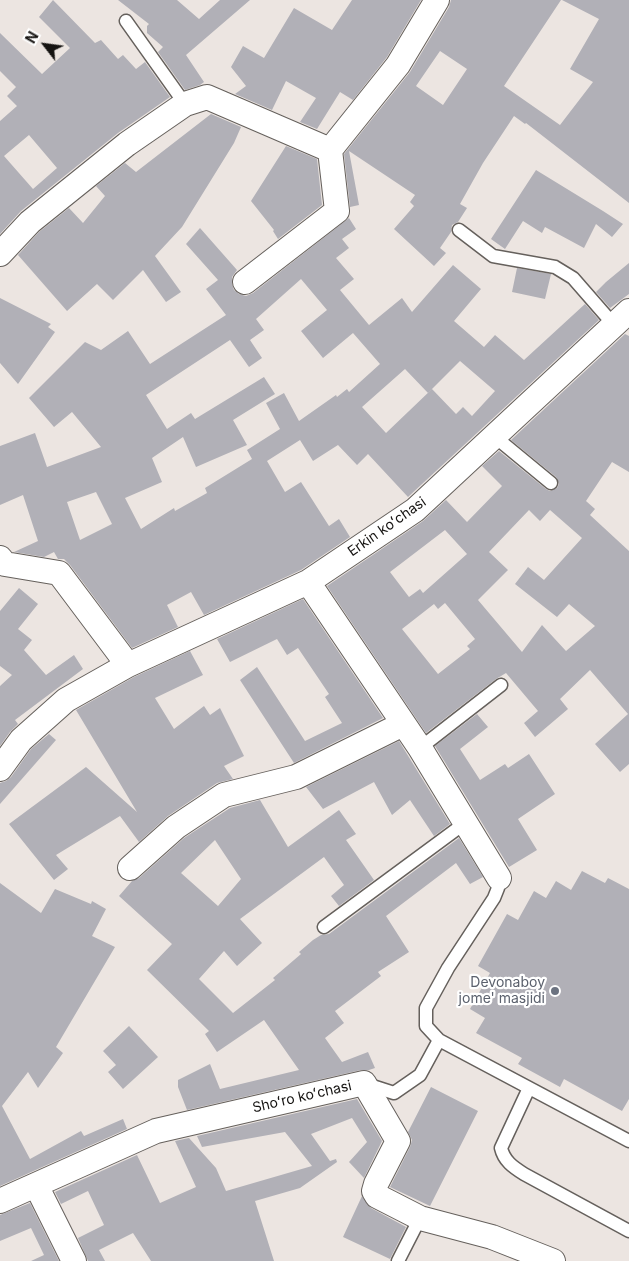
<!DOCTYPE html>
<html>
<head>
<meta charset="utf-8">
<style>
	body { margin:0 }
	#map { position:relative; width:629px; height:1261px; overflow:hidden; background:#ece5e1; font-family:Inter,sans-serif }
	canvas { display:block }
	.north { position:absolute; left:20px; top:20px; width:50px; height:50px; -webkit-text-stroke:4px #fff; paint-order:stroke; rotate:300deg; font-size:14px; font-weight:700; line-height:20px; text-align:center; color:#161412 }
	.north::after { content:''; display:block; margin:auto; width:18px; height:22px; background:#161412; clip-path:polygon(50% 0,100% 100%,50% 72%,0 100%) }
</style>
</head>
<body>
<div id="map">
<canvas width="629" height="1261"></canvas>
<div class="north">N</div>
</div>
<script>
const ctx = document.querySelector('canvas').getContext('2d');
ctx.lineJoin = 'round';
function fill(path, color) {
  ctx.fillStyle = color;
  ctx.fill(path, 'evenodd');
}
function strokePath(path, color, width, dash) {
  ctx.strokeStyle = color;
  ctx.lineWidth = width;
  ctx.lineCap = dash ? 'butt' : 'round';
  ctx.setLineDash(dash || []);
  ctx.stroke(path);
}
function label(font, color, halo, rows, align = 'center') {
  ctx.font = font + ' Inter,sans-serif';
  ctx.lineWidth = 4.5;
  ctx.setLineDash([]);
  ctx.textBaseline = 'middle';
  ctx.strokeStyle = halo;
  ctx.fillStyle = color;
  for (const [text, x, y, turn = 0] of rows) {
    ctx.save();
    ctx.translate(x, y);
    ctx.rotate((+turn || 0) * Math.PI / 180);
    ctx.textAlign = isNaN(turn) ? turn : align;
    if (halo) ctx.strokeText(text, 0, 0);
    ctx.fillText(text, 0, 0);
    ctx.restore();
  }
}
fill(new Path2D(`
	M53,0l42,43 6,-3 17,19 5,-4 13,14 9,-7 25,35 -52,36 -97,78 -21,23v-113l17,-15 -10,-10 9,-9 -16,-16v-38l42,41 28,-26 -31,-31zM29,135l28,33 -24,21 -29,-33z
	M118,0h59l22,19 21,-19h30l-64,55 18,27 -4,3 -15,5 -27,-38 5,-5 -16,-14v-7l2,-2z
	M352,0h69l-34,57 -34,43 -13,-8 -23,37 -17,-7 16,-24 -30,-17 -14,29 -37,-16 11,-8 -15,-19 12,-21 21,12 30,-50 38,22z
	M451,0h110l-57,86 56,39 33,-43 -23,-13 29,-50 -37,-19h67v203l-103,-80 -1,1 -11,-8 -31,47 -23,41 7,4 -9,14 -6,3 -1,7 -11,16 6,5 -12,13 -40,-37 20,-23 -4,-4 5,-7 -66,-44 10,54 -9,2 -6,-53 66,-82 39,-65zM440,51l27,18 -24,36 -27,-19z
	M211,114l30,13 -7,16 -52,84 -27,29 26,36 -15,10 -23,-32 -30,30 -16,-16 -30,27 -49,-56 21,-23 30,-24 14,15 22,-27 -9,-10 29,-23 11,9z
	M286,146l31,13 5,46 -44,34 -5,-8 1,-1 -23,-29z
	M536,170l67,41 20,13 -11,13 -16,-13 -12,24 -39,-21 -3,6 -19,-12 -18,28 -14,-10z
	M349,218l7,11 -14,10 7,9 -13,10 18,21 -14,11 29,35 33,-27 10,14 41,-47 28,24 -27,32 30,26 11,-12 29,25 61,-56 14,16 -191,177 -40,-43 -11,11 -19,-20 -25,16 -13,-21 -33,21 18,31 16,-10 28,44 10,-7 11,18 -49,33 -97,45 -13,-23 -24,13 11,22 -46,21 -62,-83 -6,-6h-6l-4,-7 -10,5 -30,-5 24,-11 -15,-46 -23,10v-59l35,-13 12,34 54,-20 -29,-35 -18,15 -25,-29 56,-56 16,8 27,-19 22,33 76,-49 -20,-26 12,-9 -32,-36 14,-16 37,42 -5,7v7l2,6 5,4 7,2 7,-3zM301,279l26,31 -26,21 22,27 30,-25 27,31 -31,28 -2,-3 -10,8 -1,-2 -37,26 -15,-28 -18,10 14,26 -33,21 5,9 -47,29 2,5 -32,18 -1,-3 -33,21 -16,-31 37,-16 -10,-24 31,-21 13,30 51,-22 -14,-25 42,-26 -11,-17 -69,42 -4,-6 -24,16 -21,-34 84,-55 19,27 13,-9 -12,-18 14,-10 -8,-11zM460,361l35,30 -23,25 -9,-9 -7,7 -24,-25 -46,44 -24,-26 43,-38 23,24zM96,492l16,32 -32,16 -13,-38z
	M629,263v31l-19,14 -14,-16 10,-10z
	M517,268l34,6 -6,25 -33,-7z
	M0,298l51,26 -3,3 7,5 -37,52 -18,-21z
	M625,334l4,2v136l-17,-10 -26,39 9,8 -5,6 39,36v213l-9,8 -25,-28 33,-30 -38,-44 -30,29 8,10 -33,28 -11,-14 14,-12 -32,-38 -10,6 -70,54 -99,-147 96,-65 23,-21 21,22 35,-36 -20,-20 17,-15 47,38 4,2 7,-3 2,-4 -3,-7 -45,-37zM529,510l11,11 10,-11 32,28 -38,42 -16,-13 -13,17 42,33 12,-13 26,22 -29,25 -24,-26 -20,27 -44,-52 30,-30 -19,-18zM445,530l22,24 -44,39 -3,-4 -11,8 -19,-25zM445,603l30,36 -8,7 3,3 -32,25 -36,-45 32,-25 4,5z
	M19,588l19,16 -20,25 14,11 -8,10 22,25 28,-20 9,14 -68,51 3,4 -8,8 -10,14v-60l12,-11 -12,-9v-55z
	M303,599l80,119 -89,45 -54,-83 17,-13 48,74 37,-18 -17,-26 4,-3 -31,-46 -11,7 -10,-16 -47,23 -13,-23z
	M190,651l13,24 -48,23 19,31 30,-23 6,9 10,-7 24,48 -20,10 9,13 -16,4 -49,33 -29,26 -19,-26 -64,39 12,14 -14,11 -45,-56 77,-57 51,45 -61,-102 58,-33z
	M477,714l11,13 -28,22 20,31 25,-16 3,4 21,-14 26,40 -37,25 19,31 -28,17 -74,-121z
	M49,734l7,6 -56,64v-21l6,-2 5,-4 20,-28z
	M399,741l51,83 -16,12 -24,-36 -18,15 -18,-33 -51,27 -17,-22z
	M260,800l28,47 51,-37 17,24 -10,6 28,40 -35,26 -8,-10 13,-11 -20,-28 -84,62 22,24 -25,23 -13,-15 -25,28 34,34 42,-33 -2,-2 28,-24 -2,-2 14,-12 8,-5 8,-1 130,-96 24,39 -13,7 -14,-21 -70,53 23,36 -31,20 3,4 -46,35 9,12 -19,15 17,24 26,-10 7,16 -6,2h-8l-174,40 -9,-23v-7l32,-16 10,25 79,-19 -35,-50 -47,32 -12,-18 4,-3 -62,-61 25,-26 -53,-48 13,-15 7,-3 45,-40 46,-30zM215,840l26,39 -23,27 -37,-33z
	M582,871l23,12 3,-5 21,11v210l-7,12 -58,-32 -4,8 -42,-23 4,-6 -46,-25 9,-15 -15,-9 20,-36 -12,-7 29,-52 11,6 16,-29 12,7 10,-17 15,9z
	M0,883l41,30 14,-24 36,15 1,-3 14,8 -14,27 23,11 -59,100 7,6 -25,35 -10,-16 -26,34 28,53 51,-28 3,5 39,-17 4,10 -127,57z
	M129,1026l29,31 -35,32 -15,-17 8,-7 -13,-14z
	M431,1087l47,24 -48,95 -40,-19 20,-40 2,-7 -4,-8z
	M357,1099l25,42 -18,37 -15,-16 18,-20 -15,-24 -41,16 19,27 6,-2 1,3 -37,26 -45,13 19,60h-123l-18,-28 -34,17 6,11h-17l-10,-23 26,-13 -16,-34 -27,13 -6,-12 82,-37 23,48 36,-16 -21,-46 14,-3 27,30 10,23 86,-25 -27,-34 -83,15 -5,-11z
	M362,1196l9,12 35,19 -16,32 -47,-22z
	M30,1203l29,58h-28l13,-6 -13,-27 -31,13v-26z`), '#b1b0b7');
const service = new Path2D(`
	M126,21l59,83
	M459,230l34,26 62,11 18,11 41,47
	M494,436l57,47
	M420,748l81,-63
	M499,878l-1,10 -4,10 -46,70 -22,40v18l13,14 190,101
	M324,927l141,-104
	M366,1084l28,9 26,-18 19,-35
	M529,1088l-28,60c3,13 12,19 23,26l105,57
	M398,1261l22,-43`);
const minor = new Path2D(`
	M0,254l30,-32 97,-78 58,-40 22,-7 123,53 68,-85 39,-65
	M245,282l92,-71 -7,-61
	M0,558l5,6 54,9 69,92
	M308,582l112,166 79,130
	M0,769l21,-29 45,-40 62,-35 180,-83 107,-72 214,-199
	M130,868l46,-41 48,-32 72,-18 107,-53
	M36,1185l38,76
	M0,1201l156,-70 208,-48 34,58 -22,43 -2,7 3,5 43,22 72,19 61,24`);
strokePath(service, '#65605c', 15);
strokePath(minor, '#65605c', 26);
strokePath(service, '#fff', 12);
strokePath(minor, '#fff', 24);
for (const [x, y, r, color] of [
	[555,991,5,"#6b7280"]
]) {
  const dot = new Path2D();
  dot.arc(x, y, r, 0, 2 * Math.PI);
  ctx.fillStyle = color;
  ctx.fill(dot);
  strokePath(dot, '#fff', 2);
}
label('14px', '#161412', '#fff', [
	["Erkin koʻchasi",387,527,-35],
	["Shoʻro koʻchasi",302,1097,-13]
]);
label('14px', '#5b616d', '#fff', [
	["Devonaboy",545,983],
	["jome' masjidi",545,999]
], 'right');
</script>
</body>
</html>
